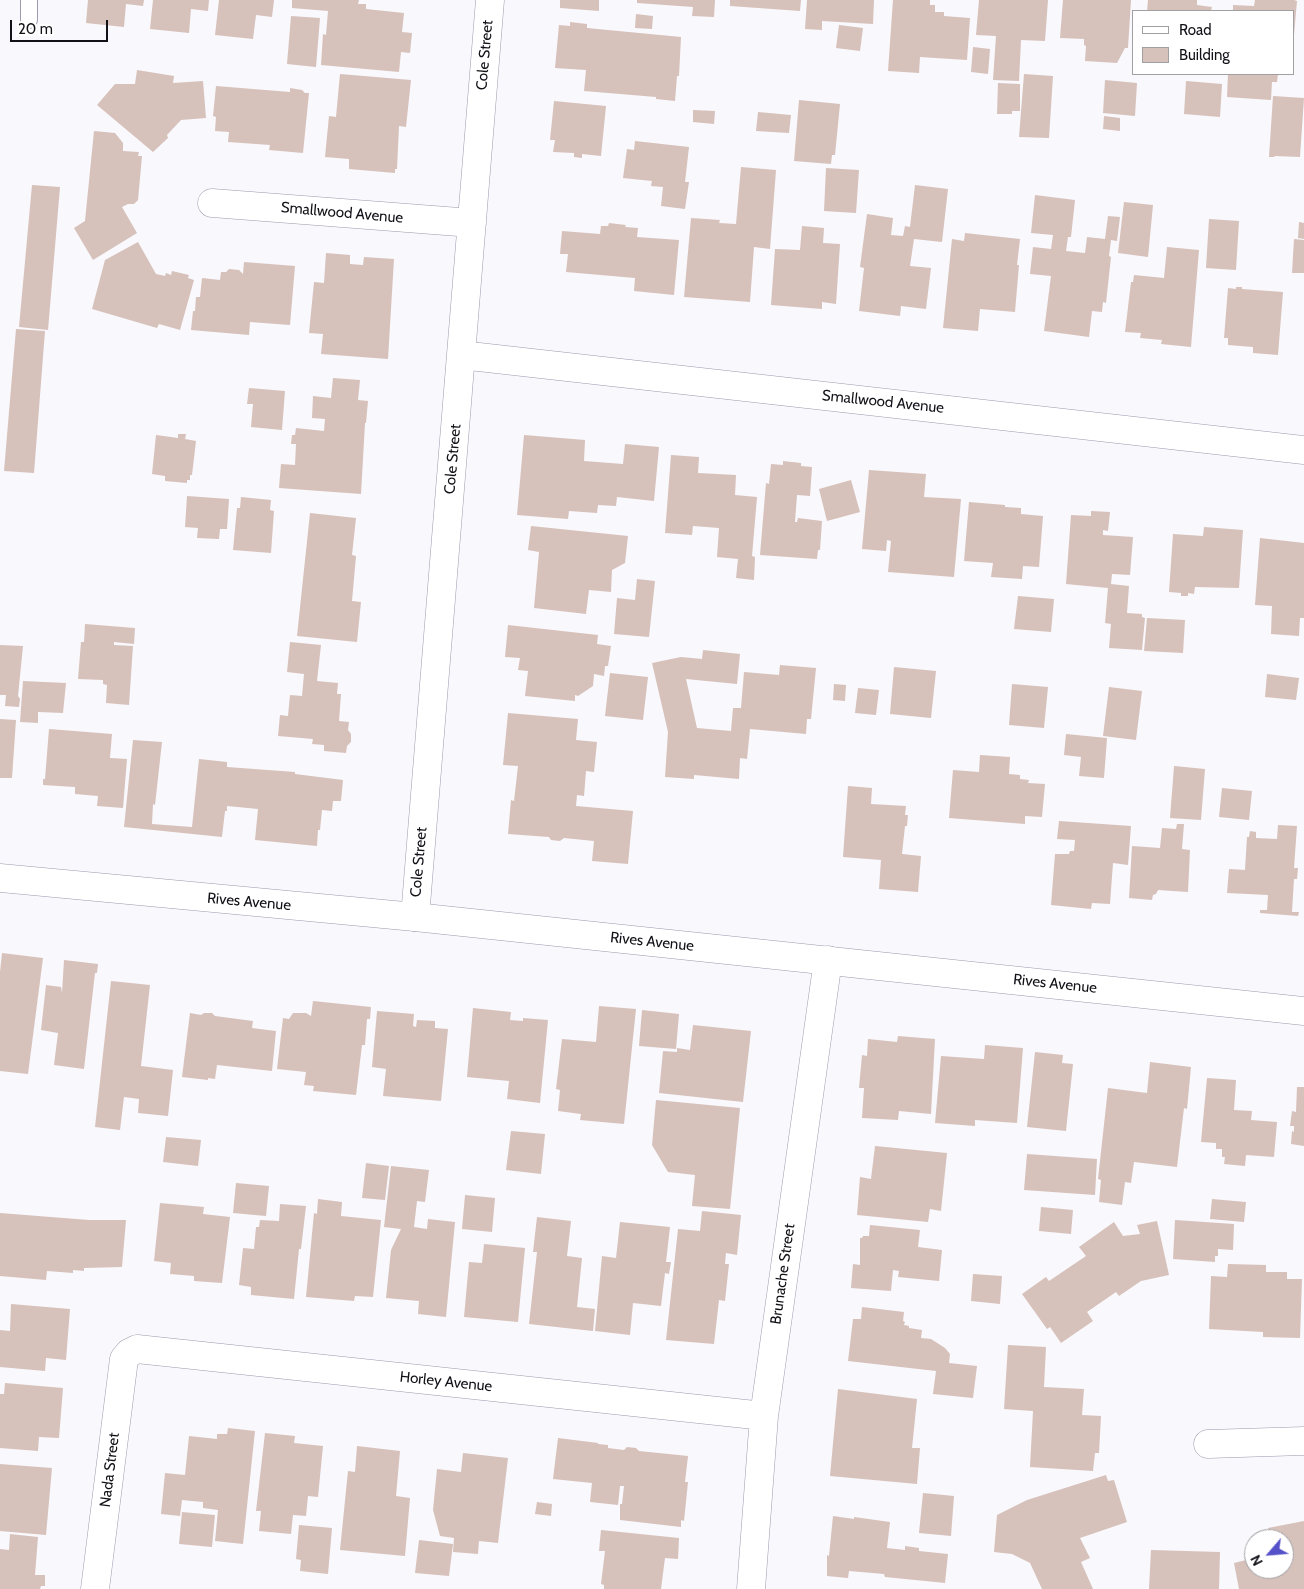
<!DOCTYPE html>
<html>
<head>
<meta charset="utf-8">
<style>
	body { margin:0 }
	#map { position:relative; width:1304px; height:1589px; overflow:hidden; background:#f9f8fc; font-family:Cabin,sans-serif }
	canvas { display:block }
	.legend { position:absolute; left:1132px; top:10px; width:162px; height:65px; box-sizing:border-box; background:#fff; border:1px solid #a0a0a3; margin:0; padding:6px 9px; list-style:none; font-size:15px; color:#121118 }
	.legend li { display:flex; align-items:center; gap:10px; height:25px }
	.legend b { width:25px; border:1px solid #a0a0a3 }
	.north { position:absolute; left:1244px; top:1529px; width:50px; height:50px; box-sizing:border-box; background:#fff; border:1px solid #a0a0a3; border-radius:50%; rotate:243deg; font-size:14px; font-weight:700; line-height:20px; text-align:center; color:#121118 }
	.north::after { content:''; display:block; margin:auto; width:18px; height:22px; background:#5551c9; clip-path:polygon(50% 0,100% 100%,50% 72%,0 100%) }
	.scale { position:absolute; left:10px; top:20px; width:98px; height:22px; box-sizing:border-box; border:2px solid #121118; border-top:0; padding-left:6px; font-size:15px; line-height:18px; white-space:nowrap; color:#121118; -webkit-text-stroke:4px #fff; paint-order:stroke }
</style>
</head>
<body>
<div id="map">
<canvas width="1304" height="1589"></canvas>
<ul class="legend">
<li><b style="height:6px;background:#fff"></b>Road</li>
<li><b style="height:14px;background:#d7c1bb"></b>Building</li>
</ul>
<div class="north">N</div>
<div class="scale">20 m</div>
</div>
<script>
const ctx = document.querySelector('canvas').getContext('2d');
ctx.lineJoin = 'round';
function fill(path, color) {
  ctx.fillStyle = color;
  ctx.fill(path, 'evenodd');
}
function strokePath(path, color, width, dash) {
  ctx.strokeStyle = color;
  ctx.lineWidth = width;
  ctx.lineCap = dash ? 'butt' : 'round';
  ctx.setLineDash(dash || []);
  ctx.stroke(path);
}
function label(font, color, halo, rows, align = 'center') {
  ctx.font = font + ' Cabin,sans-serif';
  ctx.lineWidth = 4;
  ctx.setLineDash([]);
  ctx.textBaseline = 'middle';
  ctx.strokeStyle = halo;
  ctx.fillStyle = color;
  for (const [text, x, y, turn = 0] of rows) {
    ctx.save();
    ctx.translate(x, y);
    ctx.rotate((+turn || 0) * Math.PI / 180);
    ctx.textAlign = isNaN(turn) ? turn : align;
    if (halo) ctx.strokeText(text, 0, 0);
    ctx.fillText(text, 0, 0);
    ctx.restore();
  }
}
fill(new Path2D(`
	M88,0h56l-1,6 -17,-2 -2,23 -38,-4z
	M153,0h56l-1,11 -17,-2 -2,24 -39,-4z
	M219,0h55l-2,17 -16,-2 -3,24 -38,-4z
	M292,0h67l-1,4h8v5l38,4 -2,19 10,1 -2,20 -9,-1 -2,20 -78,-7 2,-31 3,1 2,-24 -36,-3z
	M560,0h39v11l-39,-3z
	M637,0h78l-1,17 -22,-1 1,-9 -56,-4z
	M730,0h71l-1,11 -70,-5z
	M807,0h67l-1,24 -51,-3v9l-17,-1z
	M893,0h37v5h5v7h9v4l26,2 -3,42 -47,-3 -1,16 -31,-2z
	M979,0h69l-3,41 -24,-1 -2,41 -26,-1 3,-44 -20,-1z
	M1063,0h68l-3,48h-3l-8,15 -32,-2 1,-15 -2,-1v-6l-24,-1z
	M1148,0h49v5l15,2 -1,4h-64z
	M1255,0h39l3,1 -3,34h-1v-24h-60v-6l21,1z
	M636,14l17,2 -1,13 -17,-1z
	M291,16l29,2 -4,49 -29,-3z
	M570,22l17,2v4l94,9 -2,39h-2l-2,25 -19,-2v-2l-72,-6 2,-21 -31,-2 4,-43 11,1z
	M839,25l24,3 -3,23 -24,-3z
	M973,47l17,2 -2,25 -17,-2z
	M137,70l37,6 -1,7 30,-2 3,37 -25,2 -14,15 1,3 -15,14 -56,-47 18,-21h20z
	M340,74l71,6 -5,47 -7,-1 -2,43h-2v4l-46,-4v-10l-24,-2 4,-41 7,1z
	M1024,74l29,2 -4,62 -30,-1z
	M1228,74h50l-1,8h-5l-1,18 -44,-3z
	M1105,80l32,3 -2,33 -32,-3z
	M1186,81l36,3 -2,33 -36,-3z
	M998,83l22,1v27h-8v3h-15z
	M216,86l74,6v-4l12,2 3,3h4l-6,60 -34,-3 1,-5 -42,-3 1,-10 -14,-1 1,-14 -3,-1z
	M1273,96l31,2 -4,59 -25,-1 -1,1h-5z
	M799,100l41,4 -5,51h-3l-1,9 -37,-3z
	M554,101l52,5 -5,50 -19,-2v4l-8,-1v-4l-21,-1 2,-12h-5z
	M693,110l22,1 -1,13 -21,-2z
	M758,112l33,3 -2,18 -33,-2z
	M1104,116l16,2v13l-17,-2z
	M94,131l21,2 8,10v8l16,1 -1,4h4l-4,44 -4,4h-6l-6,3 15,26 -44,27 -19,-32 11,-7z
	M635,141l54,6 -4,35h4l-4,27 -24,-3 2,-19 -12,-1 1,-5 -29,-3 4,-29 7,1z
	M741,167l35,3 -6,79 -16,-2 -4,55 -66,-5 7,-79 29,2 -1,3 17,1z
	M826,168l33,2 -3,43 -32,-2z
	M32,185l28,2 -12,143 -29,-3z
	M915,185l33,4 -6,53 -28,-3 -4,27 21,2 -5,41 -25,-3 -1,10 -41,-5 5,-43 -4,-1 7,-53 26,4 -2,17 12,1 2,-10 5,1z
	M1035,195l40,5 -4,37h-3l-2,14 19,2 2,-16 18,2 3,-23 12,1 -3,24 -6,-1 -2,16 2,1 -5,46 -3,-1 -1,10 -10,-1 -3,26 -45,-6 7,-55 -21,-2 3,-27 18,2 2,-14 -22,-2z
	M1124,202l29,3 -5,52 -30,-4z
	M1209,219l30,2 -3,49 -30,-2z
	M1299,222l5,1v16l-6,-1z
	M609,223l17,2 -1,2 13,1 -1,9 42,3 -5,55 -40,-4 1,-13 -69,-6 2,-18h-8l2,-23 38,3 1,-8h7z
	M802,226l22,2 -1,15 17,1 -4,60 -14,-2v7l-51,-4 4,-56 25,1z
	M965,233l55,6 -3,26h2l-4,47 -35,-3 -2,22 -35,-3 9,-89 12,2z
	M1294,239l10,1v33h-12z
	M138,242l18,32 9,2 1,-3 5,2 1,-4 17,4 -1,3 6,2 -14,50 -21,-6 -2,4 -65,-19 13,-49z
	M1167,247l32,3 -8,97 -30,-3 1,-4 -22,-2 1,-5 -16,-1 6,-50h2l1,-7 30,3z
	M326,253l24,2v9l13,1 1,-8 30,2 -6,100 -67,-5 2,-20 -14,-1 5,-51 10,1z
	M244,262l51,4 -5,59 -40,-3 -1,13 -58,-5 2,-19h2l1,-14h4l2,-19 18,2 1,-8h5l3,-3 10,1 4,4z
	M1236,287h6v2l41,3 -5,63 -25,-2v-6l-25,-2v-7h-4l4,-50 8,1z
	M16,329l29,2 -11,142 -30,-2z
	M333,378l27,2 -2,20 10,1 -2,22h-1l-4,71 -82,-6 2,-24 14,1 1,-21h-5l1,-9h3l1,-7 28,3 1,-12 -13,-1 1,-22 18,2z
	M249,388l36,3 -3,39 -31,-3 2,-23h-6z
	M178,434h8l-1,5 11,2 -4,34h-2v5h-3v3l-22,-2v-5l-13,-2 4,-39 22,3z
	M524,435l61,5 -1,21 39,3 2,-20 34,3 -5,54 -37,-4 -1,9 -18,-1 -1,8 -28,-2 -1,8 -51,-4z
	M671,455l28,2 -1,16 38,2 -1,20 22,2 -5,59 3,1 -1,23 -18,-2 2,-19 -21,-2 2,-29 -26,-2 -1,9 -27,-2z
	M783,461l18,2v3l11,1 -2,29 -13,-1 -2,27h2l1,-4 24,3 -2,29h-2l-1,9 -57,-4 6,-72 3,1 2,-20 12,1z
	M869,470l57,4 -2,23 37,2 -7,78 -66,-5 3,-31 -4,-1 -1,11 -24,-2z
	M851,480l9,32 -33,9 -8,-32z
	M187,496l42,3 -2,30h-7l-1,10 -22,-1 1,-10 -13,-1z
	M241,497l30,3 -1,10 4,1 -3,42 -38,-3 4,-42h3z
	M969,502l36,3v2l16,1v6l22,2 -4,51 -16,-1 -1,13 -31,-2 2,-14 -29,-2z
	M1091,511l19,1 -2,19 -5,-1v5l30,2 -3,38 -18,-1 -1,10 18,2 -2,27 15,1v3l3,1 -3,32 -33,-2 2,-24 -6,-1 3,-35 -42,-4 5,-69 20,1z
	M310,513l46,5 -4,37 4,1 -4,45 9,1 -4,40 -60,-6z
	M531,526l97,10 -3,27 -13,7 -1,22 -22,-2 -3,24 -52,-6 5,-56 -11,-2z
	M1204,527l39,3 -4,58 -44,-1 -1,7 -6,-1v3h-7v-3l-12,-1 4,-58 30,2z
	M1260,538l44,5v75h-4l-1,18 -28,-2 1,-28 -17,-1z
	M637,579l18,2 -6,56 -35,-3 3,-36 18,2z
	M1018,596l36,3 -3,33 -37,-3z
	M1147,618l38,2 -2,33 -39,-2z
	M85,624l50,4 -1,16 -20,-2v3l19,1 -4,59 -23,-2 1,-18 -4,-1v-4l-25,-1 3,-37h3z
	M508,625l90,10 -1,9 14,2 -3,20h-3l-1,10 -10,-2 -1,12 -15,10 -3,-1v6l-50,-5 3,-25 -10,-1 2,-12 -15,-1z
	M290,642l31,3 -4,36 21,2 -1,11h4l-2,27 10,1 -1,8 3,4v8l-4,4 -1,7 -22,-2v-6l-12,-1 1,-5 -35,-3 2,-21 8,1 2,-21 12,1 2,-22 -17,-2z
	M0,645l23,1 -5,50 2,3 -1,8 -14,-1 1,-11h-6z
	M703,650l37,4 -3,30 -51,-5 11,49 34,3 2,-23h8l3,-36 35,3 1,-10 36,3 -5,51h-4l-1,15 -56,-5 -3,30 -7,-1 -1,21 -45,-4v4l-29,-2 3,-45 -16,-69 29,-6 21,2z
	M894,667l42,4 -5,47 -41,-4z
	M610,673l38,4 -5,43 -38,-4z
	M1267,674l32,4 -3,22 -31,-3z
	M23,681l43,2 -3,30 -25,-1v11l-18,-1z
	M834,684l12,1 -1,16 -12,-1z
	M1012,684l36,3 -4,41 -35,-3z
	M1109,687l33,4 -6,49 -33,-4z
	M858,688l21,2 -3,25 -21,-2z
	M508,713l70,6 -2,21 21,2 -3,30 -8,-1 -2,25 -7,-1 -1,11 57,5 -5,53 -36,-3 2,-20 -30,-3 -4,3 -9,-1 -2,-3 -41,-3 3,-34 3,1 4,-35 -15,-1z
	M0,719l16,1 -4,58h-12z
	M49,729l63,5 -2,24 17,1 -4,49 -26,-2 1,-10 -23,-2v-7l-32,-2v-6h2z
	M1066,734l41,4 -3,40 -25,-2 2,-19 -17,-2z
	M133,740l29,2 -7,63 -2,-1 -1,20 40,3 7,-68 28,3v5l68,5v2l48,6 -2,21h-8l-1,10 -10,-1 -2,20h-2l-1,16 -62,-6 3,-31 -31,-3v5h-2l-3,26 -98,-10z
	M980,755l30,2 -1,17 11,1v4l9,1 -1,3 17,1 -3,33 -17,-1v8l-76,-6 4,-48 26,2z
	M1174,766l31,3 -4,51 -31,-2z
	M848,786l24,2 -1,16 35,2 -1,9h3l-1,11h-2l-3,28 19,2 -3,36 -39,-3 2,-29 -38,-3z
	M1222,788l30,3 -3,29 -30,-3z
	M1059,821l72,5 -3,39 -15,-2 -3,41 -18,-1 -1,6 -40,-4 4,-51h14l1,-3h4l1,-11 -18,-1z
	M1177,824h7l-2,25 8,1 -2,42 -30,-2 -2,4 -3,1 -1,5 -23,-2 3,-52 28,2 2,-20 14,1z
	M1278,825l19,1 -3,42h4l-1,11h-3l-2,33h7l-1,4 -38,-3v-3h7l1,-15 -41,-2 2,-24 16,1 2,-33h2l1,-6 6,1v6l21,1z
	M2,953l41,5 -15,116 -28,-3v-99z
	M64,960l34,4 -1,9h-2l-11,96 -30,-4 4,-32 -17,-3 5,-45 15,2 1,6z
	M111,981l39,4 -9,81 32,4 -5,46 -30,-3 1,-14 -15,-2 -4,33 -25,-3z
	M313,1001l58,6 -1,12h-3l-2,26h-3l-6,50 -43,-4 1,-5 -10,-1 2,-13 -29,-3 6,-51 6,1 4,-6h13l5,3z
	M599,1006l37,3 -12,115 -44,-4 1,-6 -23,-3 2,-21 -4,-1 6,-50 34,3z
	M473,1008l38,4 -1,8 13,1v-3l25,2 -8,83 -33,-4 2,-18 -42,-4z
	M642,1010l37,4 -3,35 -37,-3z
	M377,1011l37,3 -1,12 3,1 1,-7 18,1v7l13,1 -7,72 -58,-5 3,-27 -14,-2z
	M190,1013l11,2 3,-2h8l3,3 38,5 -1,7 24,3 -4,40 -55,-6 -2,14 -7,-1v2l-26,-3z
	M693,1025l58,6 -8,71 -84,-9 4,-42 14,1v-4l13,2z
	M898,1036l37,3 -4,75 -32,-3 -1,9 -36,-2 2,-30h-5l3,-33 5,1 1,-17 29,3z
	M985,1045l38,3 -6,75 -42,-3v6l-40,-3 6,-67 43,3z
	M1035,1052l28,3 -1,8 11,1 -7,67 -39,-4z
	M1150,1062l41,5 -4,42 -3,-1 -7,59 -43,-5 -3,21 -6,-1 -3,23 -23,-3 2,-22 -3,-1 10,-91 39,5z
	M1207,1078l29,2 -2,30 18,1 -1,9 26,2 -3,35 -28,-2 -1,11 -21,-2 1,-7h-3v-8h-6v-6l-15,-1z
	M1297,1087h7v59l-13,-2 1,-13 2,1v-6h-4l2,-15 4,1z
	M656,1100l84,8 -10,101 -38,-3 3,-31 -27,-3 -16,-27z
	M511,1131l34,3 -4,40 -35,-4z
	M166,1137l35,3 -3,26 -35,-4z
	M875,1146l72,7 -6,58 -11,-2 -2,13 -71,-7 3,-38 11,2z
	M1027,1154l70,5 -2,36 -71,-5z
	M366,1163l23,3 -4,34 -23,-2z
	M391,1166l38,4 -4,32 -8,-1 -3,26 13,2 1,-10 27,3 -9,95 -28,-3 1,-13 -33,-3 5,-48 10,-21 -17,-2z
	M236,1183l33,3 -3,30 -33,-3z
	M465,1195l30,3 -3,34 -30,-3z
	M318,1199l24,3 -1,14 40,4 -8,77 -18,-1 -1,5 -48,-4 8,-84 3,1z
	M1212,1199l34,3 -2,20 -34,-3z
	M160,1203l44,4 -1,7 27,3 -8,66 -28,-2v-5l-24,-2 1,-11 -17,-2z
	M280,1204l26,2 -5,43h-2l-5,50 -43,-4v-8l-12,-2 4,-37 11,1 2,-22h3l1,-7 19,1z
	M1041,1207l32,3 -2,24 -32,-3z
	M702,1211l39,4 -4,40 -11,-2 -1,11h4l-4,37 -6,-1 -5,44 -48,-4 12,-111 22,2z
	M0,1213l89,7h37l-4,47 -38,1v3l-11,-1v3l-26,-2 -1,9 -46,-4z
	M537,1217l34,4 -4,35 15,2 -5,49 18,2 -2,22 -64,-7 8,-72h-4z
	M1175,1220l59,4 -1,26 -15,-1v7h-3v6l-42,-3z
	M1157,1221l12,54 -28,6 -22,15 -3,-4 -29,20 6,9 -32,22 -11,-16 -3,2 -25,-35 24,-17 3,4 37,-25 -7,-9 35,-25 9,14 17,-2 -3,-9z
	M620,1222l50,5 -4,35h5l-2,12 -4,-1 -4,33 -28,-3 -3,32 -35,-4 7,-75 14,2z
	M870,1225l50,5 -2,17 24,3 -3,31 -41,-4 1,-6 -6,-1 -2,21 -40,-3 2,-24 7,1v-27h2l1,-2h6z
	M484,1244l41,4 -7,74 -54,-5 5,-55 13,1z
	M1228,1264l38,1v7h21v7h15l-2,59 -37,-1v-5l-54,-3 2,-53 16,1z
	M973,1274l29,2 -2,28 -29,-3z
	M11,1304l59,5 -4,51 -20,-2 -1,13 -45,-4v-37l10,1z
	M862,1307l42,5 -1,9 2,1 -1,3 5,1v2l13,2 -1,8 10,1 14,9 5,6 -1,9 28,3 -4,32 -40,-4 3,-23 -88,-10 5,-42h8z
	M1008,1345l38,2 -2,40 40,2 -2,26 19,1 -2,37h-4l-2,18 -63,-4 3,-56 -29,-2z
	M5,1383l58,5 -4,50 -20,-1 -1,14 -38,-3v-54h4z
	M838,1389l79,10 -5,49h8l-3,36 -87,-8z
	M228,1428l27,3 -12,113 -28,-3 3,-31 -15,-2v-6l-21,-2 -2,16 -19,-2 4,-41 20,2 4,-39 28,3v-5h10z
	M265,1433l30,3 -1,7 29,3 -5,51 -10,-1 -2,20 -13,-1 -2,19 -32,-3 2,-20h-5z
	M558,1438l40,5v1l10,1v3l16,2 3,-3 9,1 3,3 49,5 -3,26h3l-4,39 -3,-1v7l-61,-7v-16h2l2,-18h-4l-2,19 -28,-3 2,-19 -39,-4z
	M357,1446l43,5 -4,45 14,2 -5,58 -65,-6 8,-79 7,1z
	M463,1453l45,5 -10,85 -19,-2 -1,13 -25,-2 1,-14 -14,-2 -7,-26 4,-41 24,3z
	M0,1464l52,4 -6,67 -46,-4z
	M1106,1475l2,6 6,-1 13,42 -47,16 10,20 -9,4 12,27h-51l-12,-26 -18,-9 -18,-2 3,-37 30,-15z
	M923,1493l31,3 -3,40 -32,-3z
	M537,1502l15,2 -1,12 -16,-2z
	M182,1512l33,3 -3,32 -33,-3z
	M833,1516l21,3v-2l36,5 -3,26 18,2v-4l14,2v3l29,3 -3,29 -60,-6 -1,-3 -35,-3 -1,7 -21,-2v-21l2,1z
	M1304,1521v68h-65l-5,-26 20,-5v11h30v-30h-13l-3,-11z
	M299,1525l33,3 -4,46 -28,-3 1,-11 -5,-1z
	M601,1530l78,8 -1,21 -13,-1 -4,31h-57v-4l-3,-1 4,-33h-6z
	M10,1534l28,3 -3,38h10v11h-4l-1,3h-40v-40l9,1z
	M419,1540l34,4 -4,32 -34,-3z
	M1151,1550l69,2 -1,37h-70z`), '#d7c1bb');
const service = new Path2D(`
	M29,0v20`);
const minor = new Path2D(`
	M212,203l260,20
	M461,355l843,95
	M415,917l75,-917
	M1208,1444l96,-3
	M95,1589l29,-230 5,-6 8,-4 627,67
	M751,1589l13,-173 64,-456`);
const tertiary = new Path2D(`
	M0,878l415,39 889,94`);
strokePath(service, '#9c9aad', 18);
strokePath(minor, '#9c9aad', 29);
strokePath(tertiary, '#9c9aad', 29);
strokePath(service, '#fff', 16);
strokePath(minor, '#fff', 28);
strokePath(tertiary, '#fff', 28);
label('15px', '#121118', '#fff', [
	["Cole Street",485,55,-85],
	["Smallwood Avenue",342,213,5],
	["Smallwood Avenue",883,402,6],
	["Cole Street",453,459,-85],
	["Cole Street",419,862,-85],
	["Rives Avenue",249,902,5],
	["Rives Avenue",652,942,6],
	["Rives Avenue",1055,984,6],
	["Brunache Street",783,1274,-82],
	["Horley Avenue",446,1382,6],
	["Nada Street",110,1470,-83]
]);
</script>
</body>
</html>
